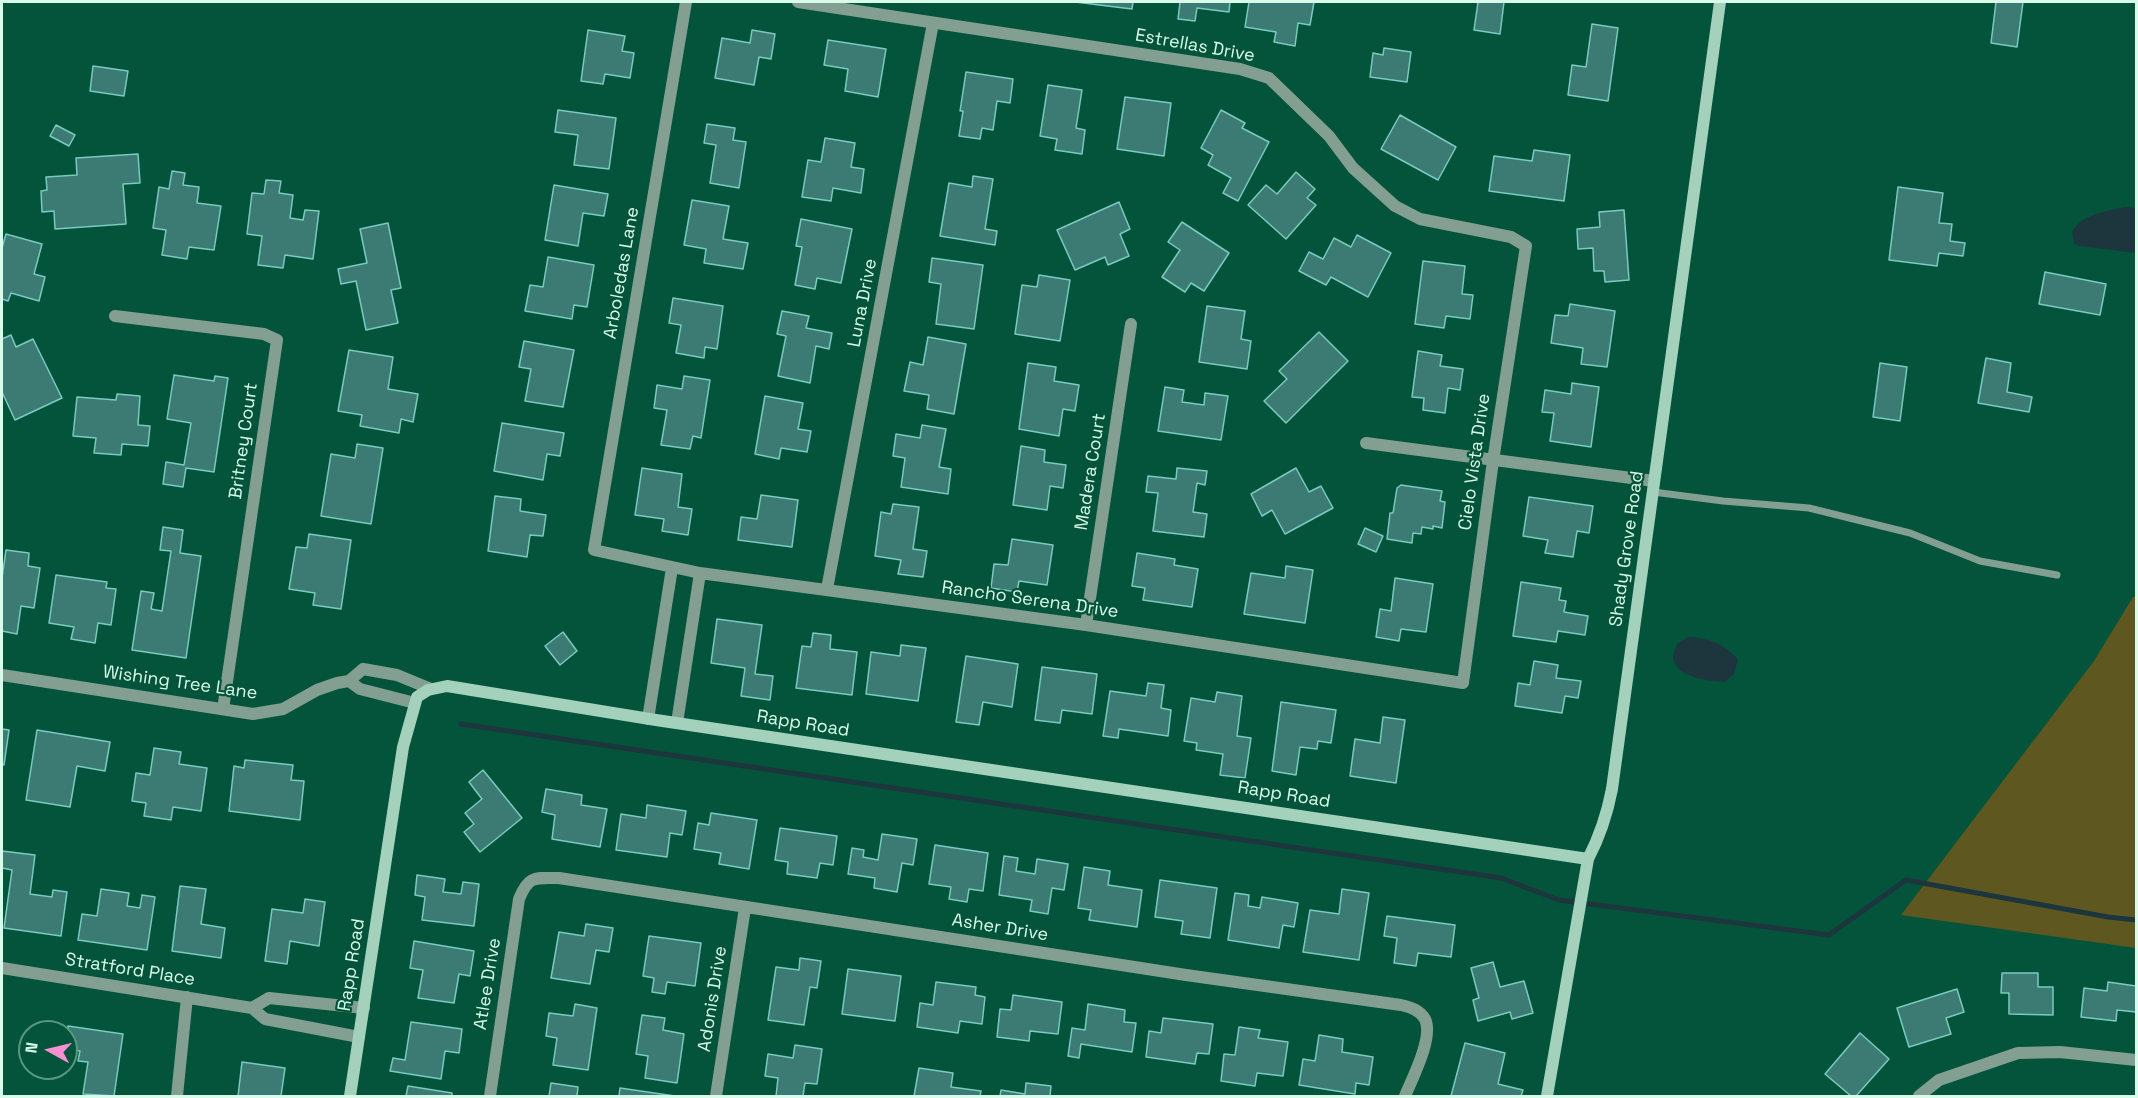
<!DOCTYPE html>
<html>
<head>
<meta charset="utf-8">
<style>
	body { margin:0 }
	#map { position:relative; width:2138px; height:1098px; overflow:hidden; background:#03543a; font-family:"Space Grotesk",sans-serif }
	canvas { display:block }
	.frame { position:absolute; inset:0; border:3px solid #d9fbea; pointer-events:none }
	.north { position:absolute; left:18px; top:1020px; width:60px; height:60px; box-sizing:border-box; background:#03543a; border:2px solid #599780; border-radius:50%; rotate:278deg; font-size:16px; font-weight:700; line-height:24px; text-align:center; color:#d9fbea }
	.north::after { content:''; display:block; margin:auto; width:21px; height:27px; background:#f790ce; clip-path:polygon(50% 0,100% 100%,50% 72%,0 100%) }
</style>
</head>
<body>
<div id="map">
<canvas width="2138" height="1098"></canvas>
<div class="frame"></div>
<div class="north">N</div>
</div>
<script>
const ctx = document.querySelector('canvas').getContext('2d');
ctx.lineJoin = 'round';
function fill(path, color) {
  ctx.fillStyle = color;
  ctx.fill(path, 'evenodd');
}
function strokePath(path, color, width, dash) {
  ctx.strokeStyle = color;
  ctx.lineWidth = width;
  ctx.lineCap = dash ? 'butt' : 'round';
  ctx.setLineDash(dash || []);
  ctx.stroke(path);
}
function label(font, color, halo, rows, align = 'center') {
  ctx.font = font + ' "Space Grotesk",sans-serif';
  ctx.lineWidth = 4.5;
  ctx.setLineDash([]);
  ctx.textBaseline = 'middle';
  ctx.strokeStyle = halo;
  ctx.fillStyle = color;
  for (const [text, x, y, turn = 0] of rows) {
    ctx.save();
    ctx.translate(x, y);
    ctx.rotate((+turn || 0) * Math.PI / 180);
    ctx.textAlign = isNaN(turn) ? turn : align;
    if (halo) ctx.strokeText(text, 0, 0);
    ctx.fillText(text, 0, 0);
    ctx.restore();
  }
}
fill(new Path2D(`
	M2133,597h3v351l-235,-33 193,-254z`), '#5e5820');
fill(new Path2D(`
	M2125,207l11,1v45l-57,-7 -5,-3 -2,-11c10,-18 35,-21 53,-25z
	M1688,637c21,1 36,7 50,22l-4,15 -9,8c-15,-1 -49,-4 -52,-24 0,-4 3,-9 4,-14z`), '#1d353d');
strokePath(new Path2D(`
	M461,724l1040,154 58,22 270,35 77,-55 202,37 28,3`), '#1d353d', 5);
const building = new Path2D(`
	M1075,2h58l-1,7z
	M1180,2h50l-1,10 -32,-4 -2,13 -17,-2z
	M1249,2h65l-4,23 -12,-2 -3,23 -21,-4 2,-10 -31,-5z
	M1478,2h26l-4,32 -26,-4z
	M1996,2h27l-6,45 -26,-4z
	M1592,24l26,4 -10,73 -40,-6 4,-30 14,2z
	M588,30l37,6 -3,15 12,2 -4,25 -25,-4 -2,10 -22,-3z
	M752,30l23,4 -4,25 -12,-2 -5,28 -39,-7 7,-40 28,5z
	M828,40l58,9 -8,48 -33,-6 3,-22 -24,-4z
	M1384,48l27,4 -4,30 -37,-5 3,-24 10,2z
	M93,66l35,5 -4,25 -34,-5z
	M966,72l47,7 -3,24 -13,-2 -4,29 -11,-2 -2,11 -21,-3 4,-25h-3z
	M1048,85l34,5 -6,38 9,2 -3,24 -27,-4 2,-11 -17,-3z
	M1125,97l46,6 -7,53 -47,-7z
	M558,110l58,8 -7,51 -35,-4 4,-30 -23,-3z
	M1221,110l24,13 -3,5 27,14 -31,59 -15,-8 8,-15 -23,-13 5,-10 -12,-7z
	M1400,115l56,32 -18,33 -57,-31z
	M707,124l28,4 -2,12 13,2 -7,46 -29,-5 6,-38 -12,-2z
	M56,125l19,10 -6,11 -19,-10z
	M825,138l30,5 -4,24 13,2 -3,24 -28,-5 -2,13 -29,-4 6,-37 13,2z
	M1534,150l36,5 -6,46 -75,-10 5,-35 38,5z
	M138,154l2,29 -17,1 3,40 -71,5 -1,-18 -12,1 -1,-21 6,-1 -1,-13 31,-2 -1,-17z
	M172,171l13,2 -2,12 16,2 -2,16 24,3 -7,44 -25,-3 -2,12 -25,-4 4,-25 -13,-2 6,-41 10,2z
	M1296,172l19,17 -8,9 9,7 -30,34 -38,-34 18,-20 11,9z
	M973,176l20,3 -8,50 12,2 -2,14 -55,-9 9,-53 23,4z
	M266,180l15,1 -2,12 14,2 -3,23 13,2 2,-10 14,1 -6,48 -28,-4 -2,13 -25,-3 4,-29 -15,-2 5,-41 12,1z
	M554,185l54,9 -4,22 -21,-3 -5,33 -33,-6z
	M1898,187l45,6 -4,30 13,1 -2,17 15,2 -2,13 -24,-3 -2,13 -48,-6z
	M692,200l37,6 -6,33 25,4 -5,26 -39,-6 2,-14 -22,-4z
	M1119,202l11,27 -10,5 9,22 -21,9 -3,-8 -30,13 -18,-40z
	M1624,210l5,70 -24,2 -1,-11h-10l-1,-23 -15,1 -1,-20 23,-2 -1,-15z
	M801,219l51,10 -11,54 -24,-5 -2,11 -20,-4 7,-38 -6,-1z
	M1182,222l47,31 -25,38 -13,-8 -6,9 -23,-15 18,-27 -12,-8z
	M388,223l13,65 -10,2 7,33 -32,7 -10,-49 -15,3 -3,-15 29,-6 -7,-34z
	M6,234l36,10 -8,30 11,3 -6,24 -28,-8 -3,8 -6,-2v-51z
	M1357,235l34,18 -23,44 -37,-20 -5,8 -27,-14 10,-19 14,7 11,-21 17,9z
	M548,257l46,8 -7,42 -13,-2 -2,14 -47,-8 5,-26 13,2z
	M932,258l51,7 -9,64 -38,-5 5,-40 -12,-2z
	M1423,261l42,5 -3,28 11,1 -3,24 -24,-3 -2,12 -29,-4z
	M2045,272l61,12 -6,31 -61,-11z
	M1039,275l31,5 -10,61 -45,-7 7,-49 15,2z
	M673,298l50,8 -6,43 -12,-2 -1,11 -28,-5 5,-28 -12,-2z
	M1570,304l45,7 -8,56 -26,-3 2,-16 -32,-5 4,-28 13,1z
	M1207,306l38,5 -4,28 10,2 -4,28 -48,-7z
	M782,311l27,5 -3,12 26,5 -3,16 -13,-3 -6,37 -32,-7 8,-40 -9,-2z
	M1319,332l29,29 -62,62 -22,-22 23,-22 -8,-8z
	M11,335l5,12 17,-8 29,59 -47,22 -13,-28v-53z
	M928,337l38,7 -12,70 -27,-5 2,-14 -25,-4 6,-29 13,3z
	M524,341l50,9 -11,57 -38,-6 6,-32 -12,-2z
	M349,350l44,7 -5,32 30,5 -5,28 -12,-3 -2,14 -39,-7 2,-11 -24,-4z
	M1418,351l24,4 -2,11 23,3 -3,21 -12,-2 -3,25 -22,-3 1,-12 -12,-1z
	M1986,358l25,5 -4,29 25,5 -3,15 -51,-9z
	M1028,363l28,4 -2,14 25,4 -4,26 -12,-2 -4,27 -40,-7z
	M1880,363l27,4 -7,54 -27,-4z
	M174,375l40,6 1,-5 13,2 -14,94 -28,-4 -3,19 -20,-3 3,-22 18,3 7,-42 -24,-4z
	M684,376l26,4 -9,58 -8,-2 -3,13 -29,-4 6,-35 -13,-2 3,-23 25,4z
	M1572,383l27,4 -8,60 -41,-6 4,-28 -12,-1 3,-22 26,4z
	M1165,387l19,3 -2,12 22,3 1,-12 23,3 -7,44 -63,-9z
	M117,394l23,2 -2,29 12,1 -2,20 -26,-2 -1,11 -27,-2 2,-15 -23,-2 4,-39 39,3z
	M765,396l38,7 -5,26 13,2 -4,21 -26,-4 -2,11 -24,-5z
	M502,423l62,10 -4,23 -13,-2 -4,26 -49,-9z
	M922,425l24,4 -7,38 12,2 -3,25 -47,-7 4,-29 -12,-2 3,-22 24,4z
	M357,444l26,4 -12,76 -50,-8 10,-62 24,4z
	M1021,446l24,4 -1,12 22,3 -3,23 -13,-2 -3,24 -34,-5z
	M642,468l40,6 -4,33 14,2 -4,26 -26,-4 2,-12 -29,-4z
	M1177,468l30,3 -2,14 -8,-2 -4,29 14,2 -3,23 -51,-6 5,-38 -12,-1 2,-16 28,3z
	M1296,468l13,24 12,-6 12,22 -48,26 -13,-24 -10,6 -11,-22z
	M1401,485l41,6 -2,10 5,1 -3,26 -9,-2v3l-11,-2 -1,7 -8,-1 -1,10 -25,-4 3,-26h3l4,-25z
	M761,495l37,5 -6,47 -54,-7 3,-23 16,2z
	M495,496l26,3 -1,12 26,4 -3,21 -13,-1 -3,22 -39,-6z
	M1529,497l64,9 -4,27 -12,-2 -4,26 -28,-4 3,-13 -25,-4z
	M893,504l26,3 -6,42 14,2 -4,26 -25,-3 3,-14 -26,-4 6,-44 10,2z
	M163,527l20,3 -3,23 21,3 -15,102 -54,-8 9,-59 13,2 -3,16 11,2 9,-60 -11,-1z
	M1365,528l18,8 -7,16 -18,-8z
	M309,534l42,6 -10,69 -28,-4 2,-12 -26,-4 7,-42 11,1z
	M1012,539l41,6 -6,40 -28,-4 -2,11 -26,-4 3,-24 14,1z
	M6,550l23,3 -1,13 12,2 -6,40 -13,-2 -4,28 -15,-3v-53z
	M1137,553l38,6 -1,6 24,4 -6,38 -49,-7 2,-12 -13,-2z
	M1286,566l27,4 -8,53 -61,-9 7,-41 34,5z
	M56,575l51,7 -1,6 10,1 -5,36 -13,-2 -3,20 -24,-4 3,-12 -25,-4z
	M1395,578l38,6 -7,48 -25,-3 -2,12 -23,-4 4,-28 11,2z
	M1521,582l40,6 -2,12 7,1 -2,11 24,4 -3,19 -27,-4 -2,11 -43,-6z
	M717,619l45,6 -7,49 18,2 -3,24 -29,-4 4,-28 -34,-5z
	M563,632l14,19 -17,14 -15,-19z
	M813,633l18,2 -1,14 27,3 -5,43 -56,-7 6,-42 9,1z
	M901,645l25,3 -8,53 -52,-7 5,-42 29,4z
	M966,656l52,8 -6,43 -29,-5 -4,23 -23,-3z
	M1534,661l24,4 -2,13 25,3 -3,17 -13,-2 -3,17 -47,-7 3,-23 12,2z
	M1042,667l55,7 -5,40 -30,-4 -2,13 -25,-3z
	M1148,683l16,2 -3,23 10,2 -3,26 -49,-7 -1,9 -15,-2 7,-45 36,5z
	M1217,692l25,4 -5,40 14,2 -6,40 -25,-3 3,-21 -27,-4 1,-7 -13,-2 7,-43 24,4z
	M1281,702l55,8 -5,33 -13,-2 -1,8 -17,-2 -4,28 -24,-4z
	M1383,717l22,3 -9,63 -46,-7 5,-37 25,4z
	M2,729l7,1 -5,35h-2z
	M37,730l73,12 -5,29 -28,-5 -7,41 -44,-7z
	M154,748l27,4 -2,12 28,4 -6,43 -28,-4 -2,13 -27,-4 2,-13 -14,-2 4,-28 14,2z
	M245,760l48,5 -2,15 13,1 -4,39 -71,-9 5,-45 10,2z
	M483,770l39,48 -42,34 -16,-20 10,-8 -9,-11 17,-14 -13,-17z
	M546,789l36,6 -1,10 26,4 -7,38 -48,-8 3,-24 -13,-3z
	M647,805l39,6 -4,24 -12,-2 -3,24 -51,-7 5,-36 25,4z
	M711,813l46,7 -8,49 -30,-5 2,-11 -27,-4 4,-26 11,2z
	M780,828l57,8 -4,29 -13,-2 -3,15 -30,-4 1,-12 -13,-2z
	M882,834l35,5 -4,26 -11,-2 -5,29 -23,-4 1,-10 -27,-4 4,-26 12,2 -1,7 15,3z
	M935,845l53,8 -5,38 -14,-2 -2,13 -18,-3 2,-12 -22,-3z
	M2,851l33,4 -5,39 22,3 1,-7 14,2 -6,44 -57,-8 8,-58 -10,-2z
	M1004,856l14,2 -2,13 19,3 2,-15 31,5 -4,26 -12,-2 -4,26 -18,-3 2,-11 -33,-5z
	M1084,867l26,4 -2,14 34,5 -5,37 -48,-7 2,-10 -13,-2z
	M417,875l28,4 -2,13 18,2 2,-12 16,2 -5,42 -52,-6 3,-23 -10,-2z
	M1160,880l57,8 -7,50 -29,-4 2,-13 -28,-4z
	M180,886l26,3 -5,35 24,4 -4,30 -49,-7z
	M101,889l28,4 -2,13 13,2 2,-13 13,2 -8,53 -69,-10 4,-26 15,2z
	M1342,889l27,4 -10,67 -56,-8 7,-42 29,4z
	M1235,893l14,2 -1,11 12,2 2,-11 36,6 -4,24 -11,-2 -4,23 -51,-8z
	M305,899l20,3 -6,44 -29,-5 -3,23 -22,-3 7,-52 31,4z
	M1387,916l68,9 -4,32 -33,-4 -2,13 -22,-3 3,-25 -13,-2z
	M586,924l27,4 -4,24 -13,-2 -6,34 -39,-6 8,-46 25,4z
	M649,936l52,7 -6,43 -28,-4 -2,12 -13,-2 2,-14 -11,-2z
	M414,941l60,10 -4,25 -11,-2 -5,29 -36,-5 5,-28 -13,-2z
	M800,958l21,3 -4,27 -7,-1 -6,38 -36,-5 8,-53 23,3z
	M1493,962l7,25 24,-6 9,32 -21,6 -2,-7 -32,9 -5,-21 6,-2 -8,-30z
	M848,969l53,7 -6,45 -53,-7z
	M2002,973h36v14h15v28l-44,-1v-21h-8z
	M936,982l40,5 -1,8 10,2 -3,27 -22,-3 -2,12 -41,-6 3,-24 13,2z
	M2108,982l28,4v26l-19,-2 -1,11 -35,-4 3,-29 23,3z
	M1957,989l7,23 -18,6 5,16 -42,13 -12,-39z
	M1013,995l49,7 -4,32 -28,-3 -1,10 -32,-4 3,-28 11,1z
	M575,1004l22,4 -9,62 -35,-5 4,-27 -11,-2 3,-23 24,3z
	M1088,1004l37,6 -1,12 12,1 -4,29 -51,-8 -2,14 -11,-2 4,-28 13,2z
	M642,1015l23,3 -2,12 21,4 -7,49 -32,-5 3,-22 -12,-2z
	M1163,1018l50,6 -4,30 -12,-1 -2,11 -49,-7 3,-26 12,2z
	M411,1022l51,7 -3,24 -14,-2 -4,28 -51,-8 3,-13 12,2z
	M68,1026l55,8 -9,62 -31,-2 5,-32 -10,-1 2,-10 -14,-2z
	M1239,1027l21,3 -2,8 30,4 -5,34 -26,-3 -2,13 -34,-5 3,-27 11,1z
	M1860,1033l29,26 -33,37h-5l-26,-22z
	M1319,1035l24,4 -1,13 31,5 -4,28 -13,-2 -1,11 -56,-9 4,-26 12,2z
	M1465,1043l40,10 -7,31 25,6 -2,6h-70z
	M795,1045l27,4 -5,35 -12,-1 -2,13h-27l2,-18 -13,-2 3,-22 25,4z
	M242,1062l43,6 -4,28h-43z
	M919,1068l34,5 -2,14 30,4 -1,5h-66z
	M551,1083l27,4 -1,9h-28z
	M1026,1083l25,3 -1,10h-50l1,-6 24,4z
	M408,1086l44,7v3h-46z
	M620,1088l55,8h-56z`);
fill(building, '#3c7b73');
strokePath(building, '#78cbbf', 1.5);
strokePath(new Path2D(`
	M1653,492l70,9 86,7 101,25 70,28 77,14`), '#839f91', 7);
strokePath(new Path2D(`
	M686,2l-92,548 106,23 386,52 377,58 30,-222 33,-215 -15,-9 -91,-18 -25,-13 -42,-38 -24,-32 -60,-58 -29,-9 -442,-67
	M115,316l149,18 13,6 -54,369
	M1366,443l288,38
	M827,589l106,-566
	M1086,625l45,-301
	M2,675l251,39 30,-5 34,-19 20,-7 12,-2 14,-12 34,6 34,14
	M349,681l11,8 55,14
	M648,719l24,-151
	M677,723l23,-150
	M2,968l250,40 13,11 94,18
	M252,1008l17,-10 95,10
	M177,1096l10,-99
	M490,1096l29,-197c10,-24 16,-21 40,-21l627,97 215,30c9,2 19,5 24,14 9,18 -13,60 -20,77
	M716,1096l29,-188
	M1919,1096l20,-16 79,-27 42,-1 76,8`), '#839f91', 12);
strokePath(new Path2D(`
	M350,1096l53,-349 14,-50 11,-7 19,-4 209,34 932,139
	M1547,1096l41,-237c12,-23 19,-44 24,-70l108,-787`), '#a4d1bb', 12);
label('18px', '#d9fbea', '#03543a', [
	["Estrellas Drive",1195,46,10],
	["Arboledas Lane",622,273,-80],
	["Luna Drive",863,303,-79],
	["Britney Court",244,441,-82],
	["Cielo Vista Drive",1475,462,-82],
	["Madera Court",1091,472,-81],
	["Shady Grove Road",1627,549,-82],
	["Rancho Serena Drive",1030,600,8],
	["Wishing Tree Lane",180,683,8],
	["Rapp Road",803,724,9],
	["Rapp Road",1284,795,9],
	["Asher Drive",1000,928,9],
	["Rapp Road",352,965,-81],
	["Stratford Place",130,970,9],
	["Atlee Drive",488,984,-81],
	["Adonis Drive",713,999,-81]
]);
</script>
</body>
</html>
